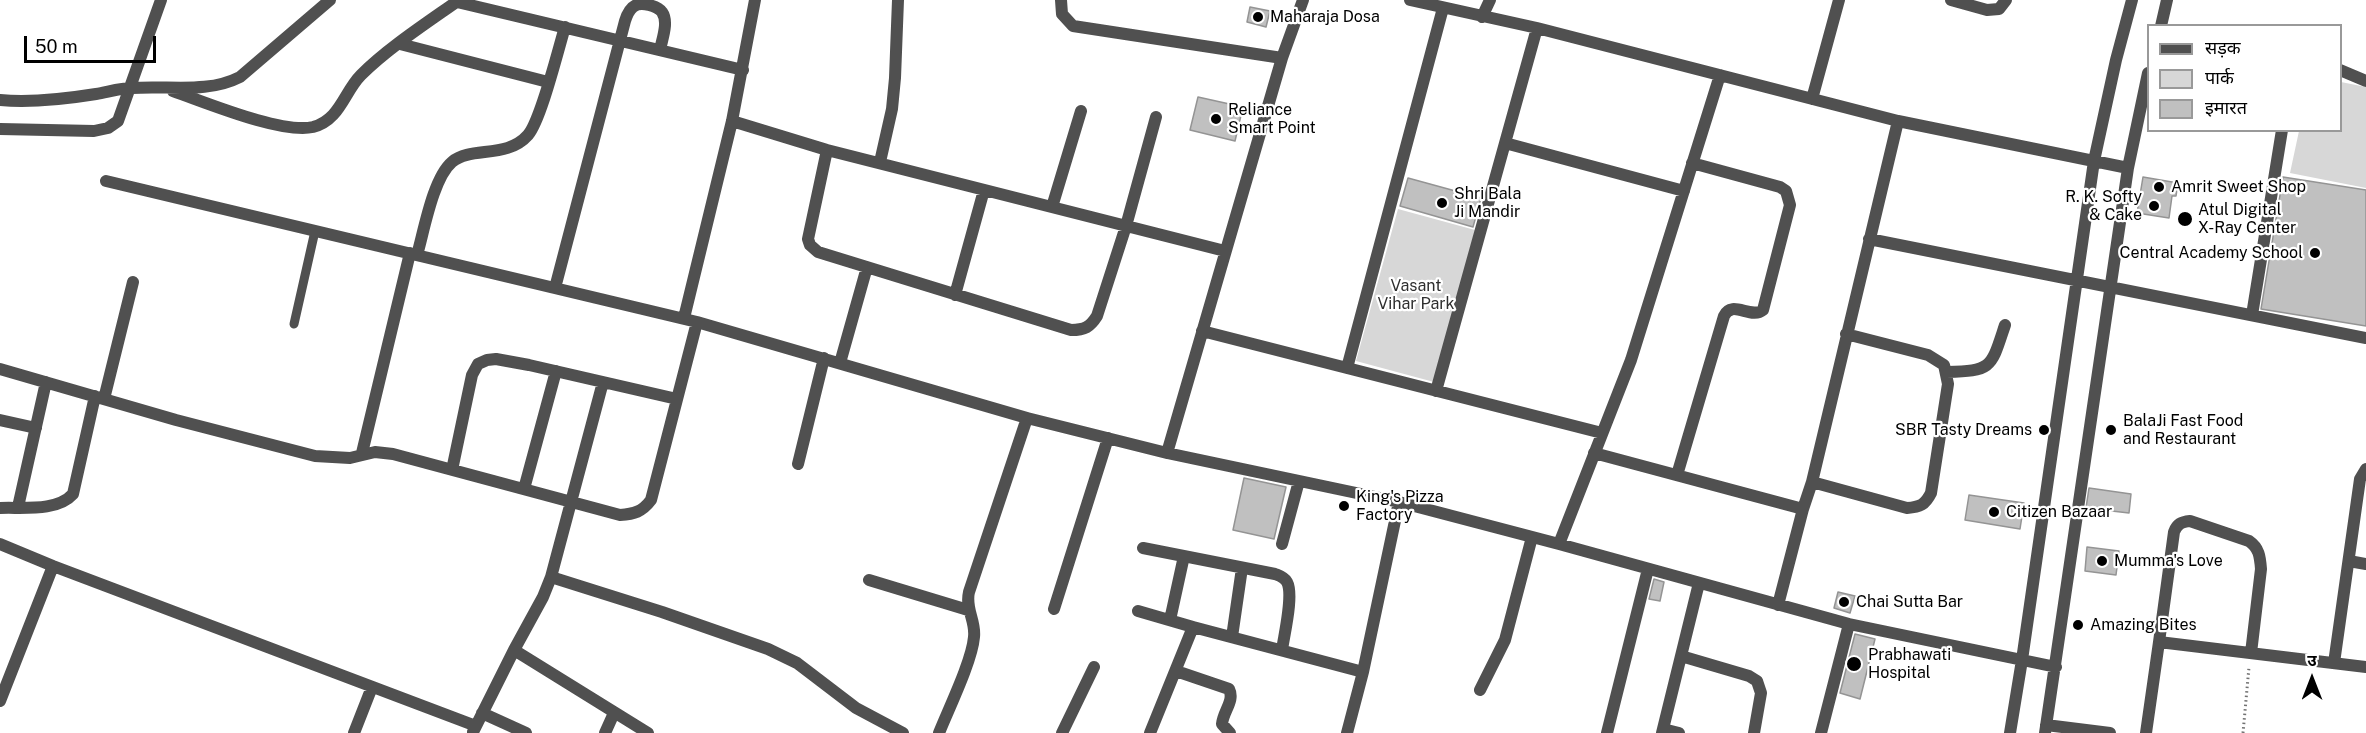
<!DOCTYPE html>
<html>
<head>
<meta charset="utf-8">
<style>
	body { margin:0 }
	#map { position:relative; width:2366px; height:733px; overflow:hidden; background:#fff; font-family:"Public Sans","Noto Sans Devanagari",sans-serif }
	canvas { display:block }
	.legend { position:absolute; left:2147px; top:24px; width:195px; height:108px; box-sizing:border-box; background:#fff; border:2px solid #999; margin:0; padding:8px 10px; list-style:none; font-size:18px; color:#000 }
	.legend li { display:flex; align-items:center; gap:12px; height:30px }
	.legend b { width:30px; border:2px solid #999 }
	.north { position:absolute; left:2282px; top:649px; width:60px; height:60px; -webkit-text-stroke:4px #fff; paint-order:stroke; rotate:0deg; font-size:16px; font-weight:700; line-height:24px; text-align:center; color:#000 }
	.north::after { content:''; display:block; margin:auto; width:21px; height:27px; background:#000; clip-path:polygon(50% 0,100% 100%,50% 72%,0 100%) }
	.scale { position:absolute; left:24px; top:36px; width:132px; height:27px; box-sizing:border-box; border:3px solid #000; border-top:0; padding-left:8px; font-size:18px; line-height:21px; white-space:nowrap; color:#000; -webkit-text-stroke:4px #fff; paint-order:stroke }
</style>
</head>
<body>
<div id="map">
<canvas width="2366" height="733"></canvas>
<ul class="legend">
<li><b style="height:8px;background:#505050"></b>सड़क</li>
<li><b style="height:16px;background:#d7d7d7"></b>पार्क</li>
<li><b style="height:16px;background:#c0c0c0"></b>इमारत</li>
</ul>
<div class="north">उ</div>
<div class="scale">50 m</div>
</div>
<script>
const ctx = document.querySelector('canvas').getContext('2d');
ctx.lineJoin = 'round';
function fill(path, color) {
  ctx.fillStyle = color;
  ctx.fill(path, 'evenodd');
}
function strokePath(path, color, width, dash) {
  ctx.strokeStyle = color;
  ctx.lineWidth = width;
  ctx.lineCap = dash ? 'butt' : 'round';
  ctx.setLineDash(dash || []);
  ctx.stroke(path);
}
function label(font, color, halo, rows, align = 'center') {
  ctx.font = font + ' "Public Sans",sans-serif';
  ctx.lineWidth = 4.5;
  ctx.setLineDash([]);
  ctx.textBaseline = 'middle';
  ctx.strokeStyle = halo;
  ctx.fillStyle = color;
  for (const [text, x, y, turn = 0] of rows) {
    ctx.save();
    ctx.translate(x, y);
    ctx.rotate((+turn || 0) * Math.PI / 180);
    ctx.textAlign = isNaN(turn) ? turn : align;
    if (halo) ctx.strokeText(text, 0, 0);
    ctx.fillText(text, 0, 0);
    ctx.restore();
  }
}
fill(new Path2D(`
	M2341,82l25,5v101l-76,-15 9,-42 41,-1z
	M1398,209l77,21 -41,152 -78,-21z`), '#d7d7d7');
const building = new Path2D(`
	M1250,7l20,4 -4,16 -19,-5z
	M1198,97l45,10 -8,34 -45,-11z
	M2143,177l35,6 -2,13h-4l-3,22 -32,-5z
	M2283,177l83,13v136l-105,-17z
	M1408,178l73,20 -8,29 -73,-21z
	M1244,478l42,9 -12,52 -41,-9z
	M2089,488l42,6 -2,19 -43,-5z
	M1969,495l55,8 -4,26 -55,-9z
	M2087,547l32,4 -3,24 -31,-4z
	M1654,579l10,3 -4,19 -11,-2z
	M1838,592l17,4 -5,17 -16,-5z
	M1855,634l20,5 -15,60 -20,-6z`);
fill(building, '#c0c0c0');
strokePath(building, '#949494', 1.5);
strokePath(new Path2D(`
	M2243,733l6,-66`), '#727272', 3, [1.5, 3]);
strokePath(new Path2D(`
	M294,324l21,-93`), '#505050', 9);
strokePath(new Path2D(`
	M1061,0l1,14 11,12 209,32
	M1410,0l127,28 361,93 230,47
	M1951,0l36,10 12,-1 7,-9
	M457,2l286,68
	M1482,17l8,-17
	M2161,26l6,-26
	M400,44l148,38
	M2340,70l26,11
	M173,91c32,11 108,43 140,36 27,-7 31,-35 48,-52 27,-27 67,-53 98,-75
	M1812,99l27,-99
	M0,100c31,3 65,-1 96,-6 12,-2 24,-6 36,-6 36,-3 75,6 108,-11l90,-77
	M732,121l95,29 398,101
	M0,129l94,2 14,-3 10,-7 43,-121
	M1505,143l179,48
	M827,150l-19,89 2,6 8,7 253,78c14,0 19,-3 26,-14l29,-90 30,-109
	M880,162l12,-53 3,-31 3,-78
	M106,181l591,141 330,96 140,35 232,49 160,42 290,80 207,43
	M1052,207l29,-96
	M1869,239l497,99
	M417,255c7,-24 16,-77 35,-93 19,-16 55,-3 76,-27 13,-15 30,-85 37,-108
	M555,288l70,-267c4,-13 10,-20 24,-16 4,1 10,3 13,7 7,10 0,27 -2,38
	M955,295l29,-105
	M2252,315l30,-185
	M684,318l48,-197 23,-121
	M1202,331l400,102
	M840,363l27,-96
	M1347,368l96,-360
	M0,369l176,51 139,36 35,2 25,-6 18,2 227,61c14,-1 22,-3 31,-15l46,-178
	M1947,372c46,-1 44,-5 58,-47
	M1436,391l101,-363
	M104,399l29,-117
	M0,420l36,8
	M362,453l48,-200
	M1167,453l115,-395 21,-58
	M1594,453l209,56
	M798,464l26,-106
	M452,470l20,-95 6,-11 9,-4 9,-1 33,6 148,34
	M1677,475l47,-159c8,-17 27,4 39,-6l27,-105 -4,-14 -6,-4 -88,-24
	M1812,482l95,26c13,-1 18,-3 24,-15l17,-109 -4,-19 -16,-10 -82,-21
	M524,489l32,-118
	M18,507l28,-125
	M0,508c22,-1 57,4 73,-14l22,-98
	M0,544l53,22 423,160
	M1282,544l17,-63
	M1559,544l72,-184 89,-285
	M1143,548l132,26c5,2 9,3 12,8 7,13 -3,53 -5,68
	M2349,561l17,3
	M551,577l111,35 106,37 29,14 59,45 47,25
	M869,580l99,30
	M1778,605l25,-96 9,-27 86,-361
	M1054,609l54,-171
	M1138,611l55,16
	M1170,620l14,-64
	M1232,637l10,-69
	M2159,642l15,-110c3,-8 7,-10 16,-11l59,20c10,7 11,15 12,28l-10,84
	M514,650l29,-53 8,-20 52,-195
	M1681,656l68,20 8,5 4,12 -7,40
	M2334,663l26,-184 6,-10
	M1176,671l53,18c6,12 -6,22 -7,35l8,9
	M1480,690l25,-50 27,-103
	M0,701l53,-135
	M482,713l44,20
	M2046,725l64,8
	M1663,729l16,4
	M473,732l41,-82 134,83
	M354,733l18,-46
	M605,733l9,-20
	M939,733c10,-25 33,-72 35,-96 2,-16 -9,-28 -5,-45l58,-174
	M1062,733l32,-66
	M1150,733l43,-106 170,45
	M1347,733l16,-61 36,-170
	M1607,733l41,-164
	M1662,733l37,-150
	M1821,733l28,-109
	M2010,733l12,-73 72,-499 22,-101 16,-60
	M2045,733l83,-565 20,-95
	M2146,733l13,-91 207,25`), '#505050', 12);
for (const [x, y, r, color] of [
	[1258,17,6,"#000"],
	[1216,119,6,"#000"],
	[2159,187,6,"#000"],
	[1442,203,6,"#000"],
	[2154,206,6,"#000"],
	[2185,219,8,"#000"],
	[2315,253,6,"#000"],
	[2044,430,6,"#000"],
	[2111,430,6,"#000"],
	[1344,506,6,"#000"],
	[1994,512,6,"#000"],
	[2102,561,6,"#000"],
	[1844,602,6,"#000"],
	[2078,625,6,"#000"],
	[1854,664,8,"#000"]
]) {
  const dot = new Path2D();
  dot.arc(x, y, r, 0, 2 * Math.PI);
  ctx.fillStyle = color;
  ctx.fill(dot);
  strokePath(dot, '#fff', 2);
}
label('16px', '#000', '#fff', [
	["Maharaja Dosa",1270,17],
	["Reliance",1228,110],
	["Smart Point",1228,128],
	["Amrit Sweet Shop",2171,187],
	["Shri Bala",1454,194],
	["Ji Mandir",1454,212],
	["R. K. Softy",2142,197,"right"],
	["& Cake",2142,215,"right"],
	["Atul Digital",2198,210],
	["X-Ray Center",2198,228],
	["Central Academy School",2303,253,"right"],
	["BalaJi Fast Food",2123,421],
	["and Restaurant",2123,439],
	["SBR Tasty Dreams",2032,430,"right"],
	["King's Pizza",1356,497],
	["Factory",1356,515],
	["Citizen Bazaar",2006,512],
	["Mumma's Love",2114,561],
	["Chai Sutta Bar",1856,602],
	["Amazing Bites",2090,625],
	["Prabhawati",1868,655],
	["Hospital",1868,673]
], 'left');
label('16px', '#2e2e2e', '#fff', [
	["Vasant",1416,286],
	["Vihar Park",1416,304]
]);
</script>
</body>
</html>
